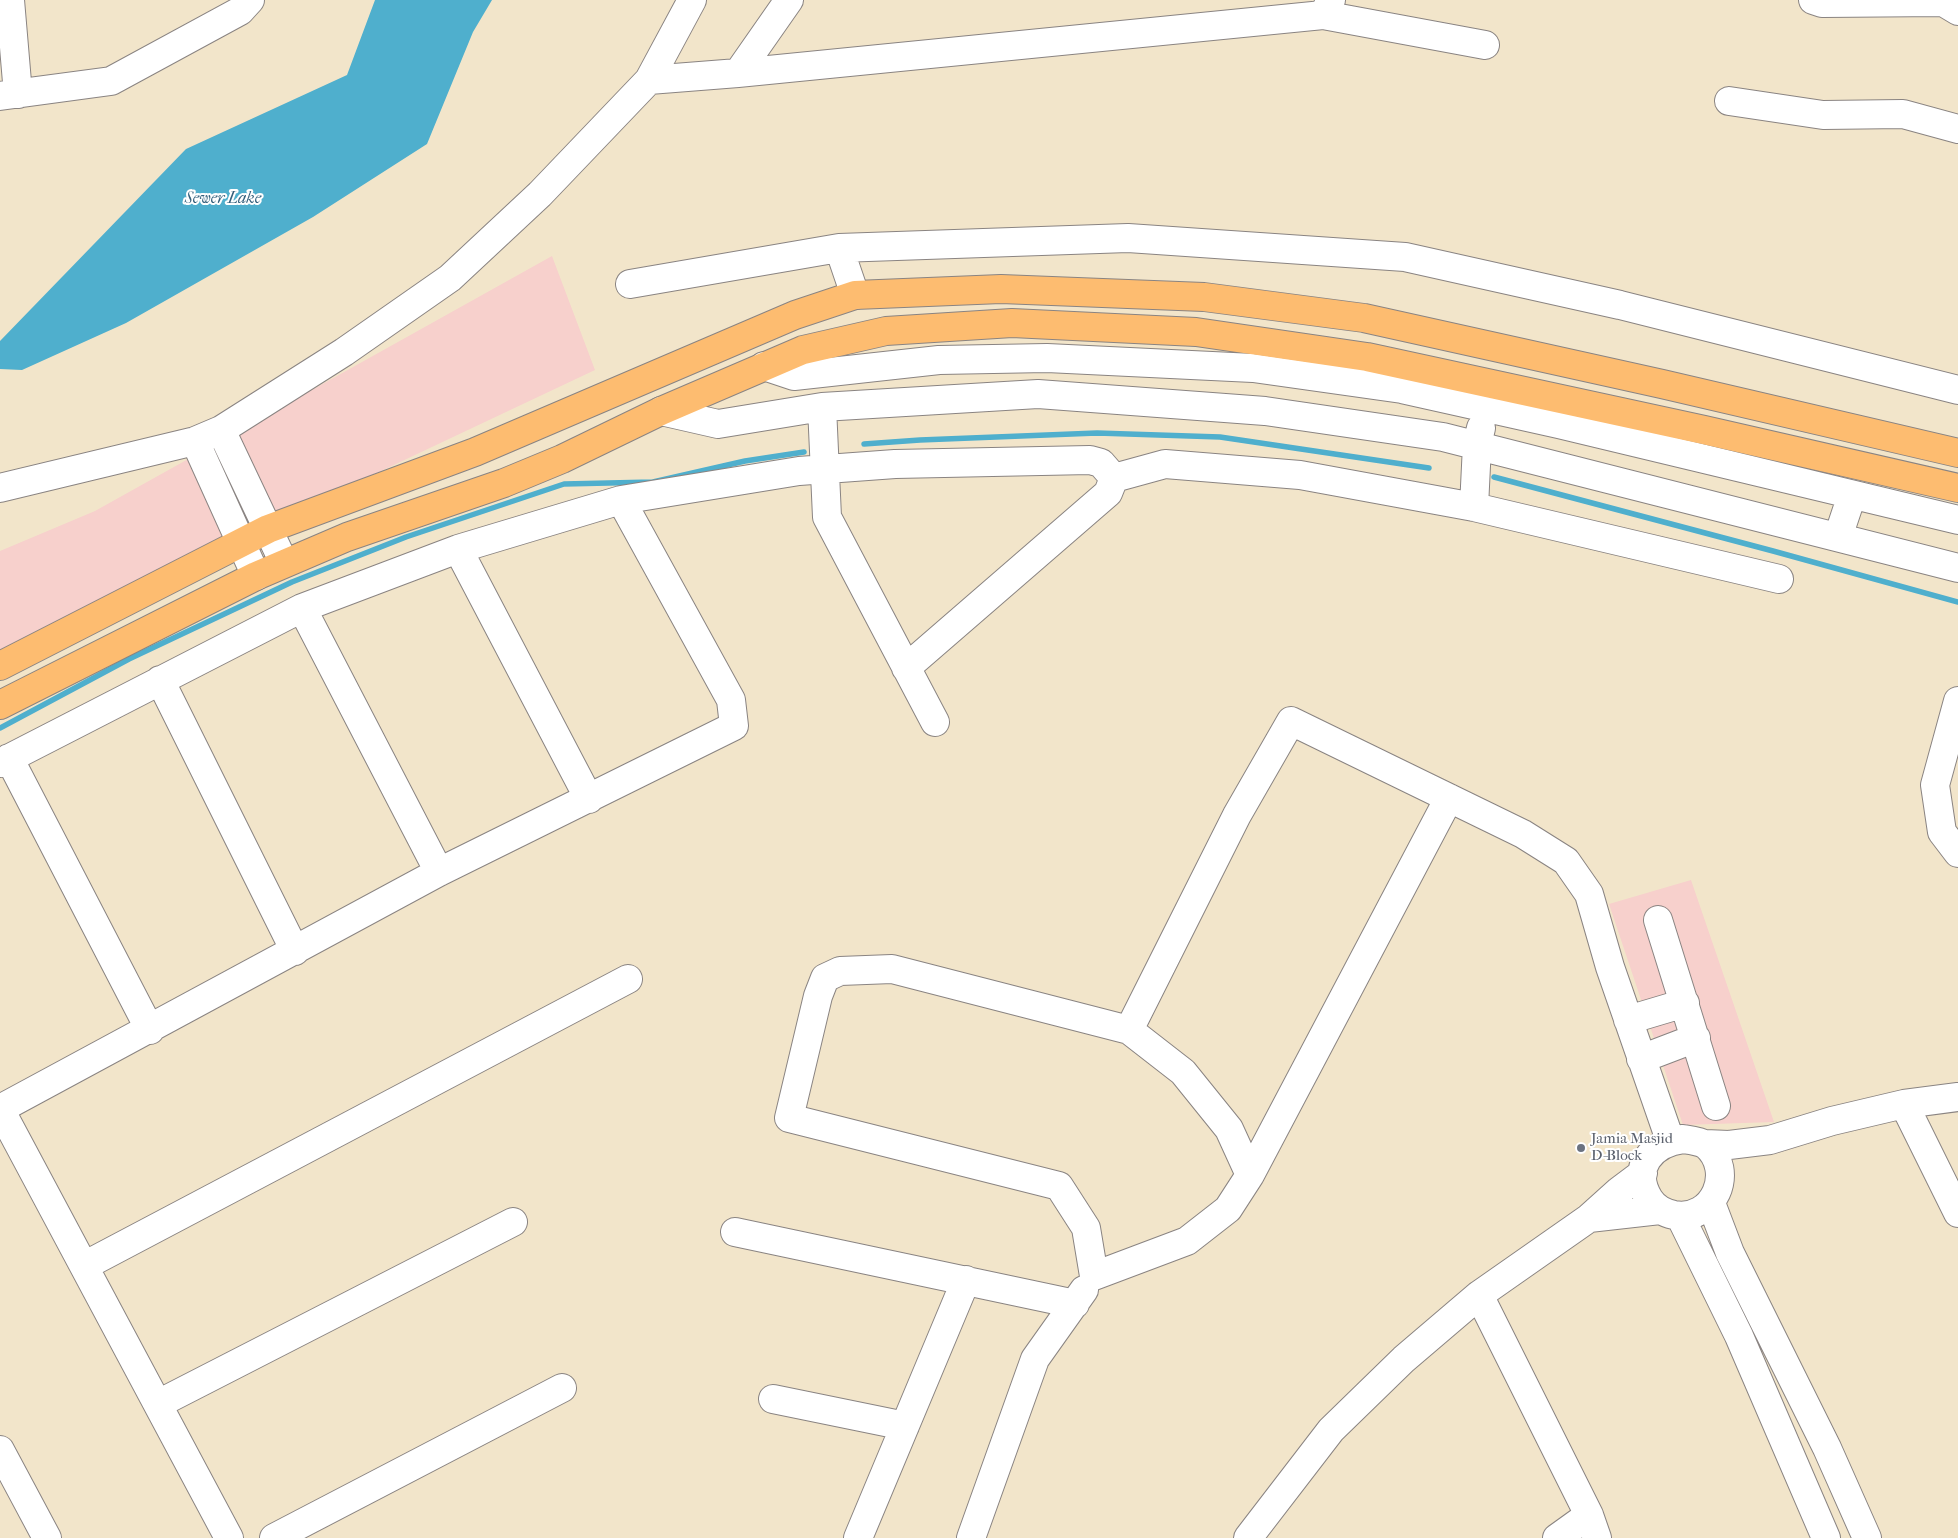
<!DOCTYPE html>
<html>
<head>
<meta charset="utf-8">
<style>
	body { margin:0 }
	canvas { display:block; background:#f2e5ca }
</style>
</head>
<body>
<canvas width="1958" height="1538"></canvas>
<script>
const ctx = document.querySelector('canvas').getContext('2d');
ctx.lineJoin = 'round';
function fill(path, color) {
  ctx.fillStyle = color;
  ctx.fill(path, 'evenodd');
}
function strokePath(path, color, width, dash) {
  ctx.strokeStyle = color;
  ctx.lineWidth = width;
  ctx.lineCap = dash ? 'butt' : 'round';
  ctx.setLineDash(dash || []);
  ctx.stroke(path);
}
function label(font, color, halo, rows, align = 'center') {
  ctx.font = font + ' "IM FELL French Canon",serif';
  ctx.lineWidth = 4;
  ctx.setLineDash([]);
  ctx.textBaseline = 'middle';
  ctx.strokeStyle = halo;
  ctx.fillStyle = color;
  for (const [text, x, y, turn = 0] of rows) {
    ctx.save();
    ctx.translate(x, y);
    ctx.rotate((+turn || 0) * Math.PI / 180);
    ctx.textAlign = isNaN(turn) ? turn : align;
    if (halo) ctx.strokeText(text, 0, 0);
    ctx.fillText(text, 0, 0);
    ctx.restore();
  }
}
fill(new Path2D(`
	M552,256l43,114 -595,281v-100l95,-40z
	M1691,880l83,242 -91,3 -74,-221z`), '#f7d0cc');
fill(new Path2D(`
	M375,0h117l-19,32 -46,112 -114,73 -187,106 -104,47 -22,-1v-28l186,-192 161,-74z`), '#4fafcd');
strokePath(new Path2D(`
	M864,444l56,-4 177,-7 123,4 209,31
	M1494,477l279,74 185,51
	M0,728l129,-69 163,-77 114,-45 158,-53 89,-2 92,-21 59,-9`), '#4fafcd', 5.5);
const minor = new Path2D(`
	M10,0l8,94
	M1813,0l9,3 121,-1 15,9
	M1323,15l162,30
	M738,73l51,-73
	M649,80l89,-7 585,-58 8,-15
	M0,96l111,-15 129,-70 10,-11
	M1729,101l94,14 80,-1 55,15
	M839,248l16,47
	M630,284l209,-36 289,-10 277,19 215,48 338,85
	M764,366l30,10 145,-16 108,-2 206,10 149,21 157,35 399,96
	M822,407l216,-13 227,17 178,26 515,131
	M661,411l57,13 104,-17 5,110 108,205
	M221,430l63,133
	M195,441l61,135
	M1114,478l51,-14 135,11 174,32 305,72
	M0,488l195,-47 26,-11 123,-78 106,-74 90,-84 109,-114 43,-80
	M1474,507l3,-62 4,-17
	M1838,537l14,-42
	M458,549l131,250
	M302,608l137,264
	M906,668l202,-175 6,-15
	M160,680l135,271
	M1958,701l-23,84 7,47 16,21
	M9,758l141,272
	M0,763l302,-155 156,-59 163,-49 178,-29 96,-7 195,-4 11,3 13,15
	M1658,920l58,186
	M1628,1020l57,-17
	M1129,1030l-237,-61 -52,2 -15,7 -7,18 -29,122 270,68 27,42 8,48 93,-35 41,-32 22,-34 -21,-46 -46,-57 -54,-42 108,-215 54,-94 232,113 43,27 23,33 21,73 60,173
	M1641,1059l55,-21
	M1904,1104l54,109
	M0,1109l439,-237 295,-146 -3,-26 -110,-200
	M0,1109l229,429
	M1683,1139c7,1 17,2 23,6 30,26 8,77 -32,70 -10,-2 -20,-8 -25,-16 -19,-31 3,-56 34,-60z
	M1705,1144l24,1 41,-5 62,-19 72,-17 54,-7
	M1250,1175l199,-377
	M1711,1203l19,50 97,195 40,90
	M1680,1216l59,120 87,202
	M1589,1218l71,-8
	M735,1232l340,72
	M84,1266l544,-287
	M1479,1295l110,220 8,23
	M773,1399l132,27
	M158,1404l355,-182
	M0,1450l47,88
	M274,1538l288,-150
	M858,1538l108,-258
	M971,1538l64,-179 49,-69
	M1248,1538l83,-108 73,-71 75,-64 110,-77 30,-27 24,-18
	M1557,1538l32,-23`);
const major = new Path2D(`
	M0,666l268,-137 207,-77 320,-137 60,-20 146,-6 203,8 160,21 298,66 296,69
	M0,705l256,-129 91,-39 157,-54 58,-24 99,-48 142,-61 83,-19 126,-8 184,9 171,25 337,73 254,58`);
strokePath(minor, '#8a8482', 30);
strokePath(major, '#8a8482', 30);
strokePath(minor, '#fff', 28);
strokePath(major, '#fdbc70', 28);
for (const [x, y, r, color] of [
	[1581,1148,5,"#6b7280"]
]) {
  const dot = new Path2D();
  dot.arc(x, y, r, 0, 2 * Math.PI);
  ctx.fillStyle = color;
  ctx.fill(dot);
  strokePath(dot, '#fff', 2);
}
label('15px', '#5b616d', '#fff', [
	["Jamia Masjid",1591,1139],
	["D-Block",1591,1156]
], 'left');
label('italic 16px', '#36617d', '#fff', [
	["Sewer Lake",223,199]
]);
</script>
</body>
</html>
